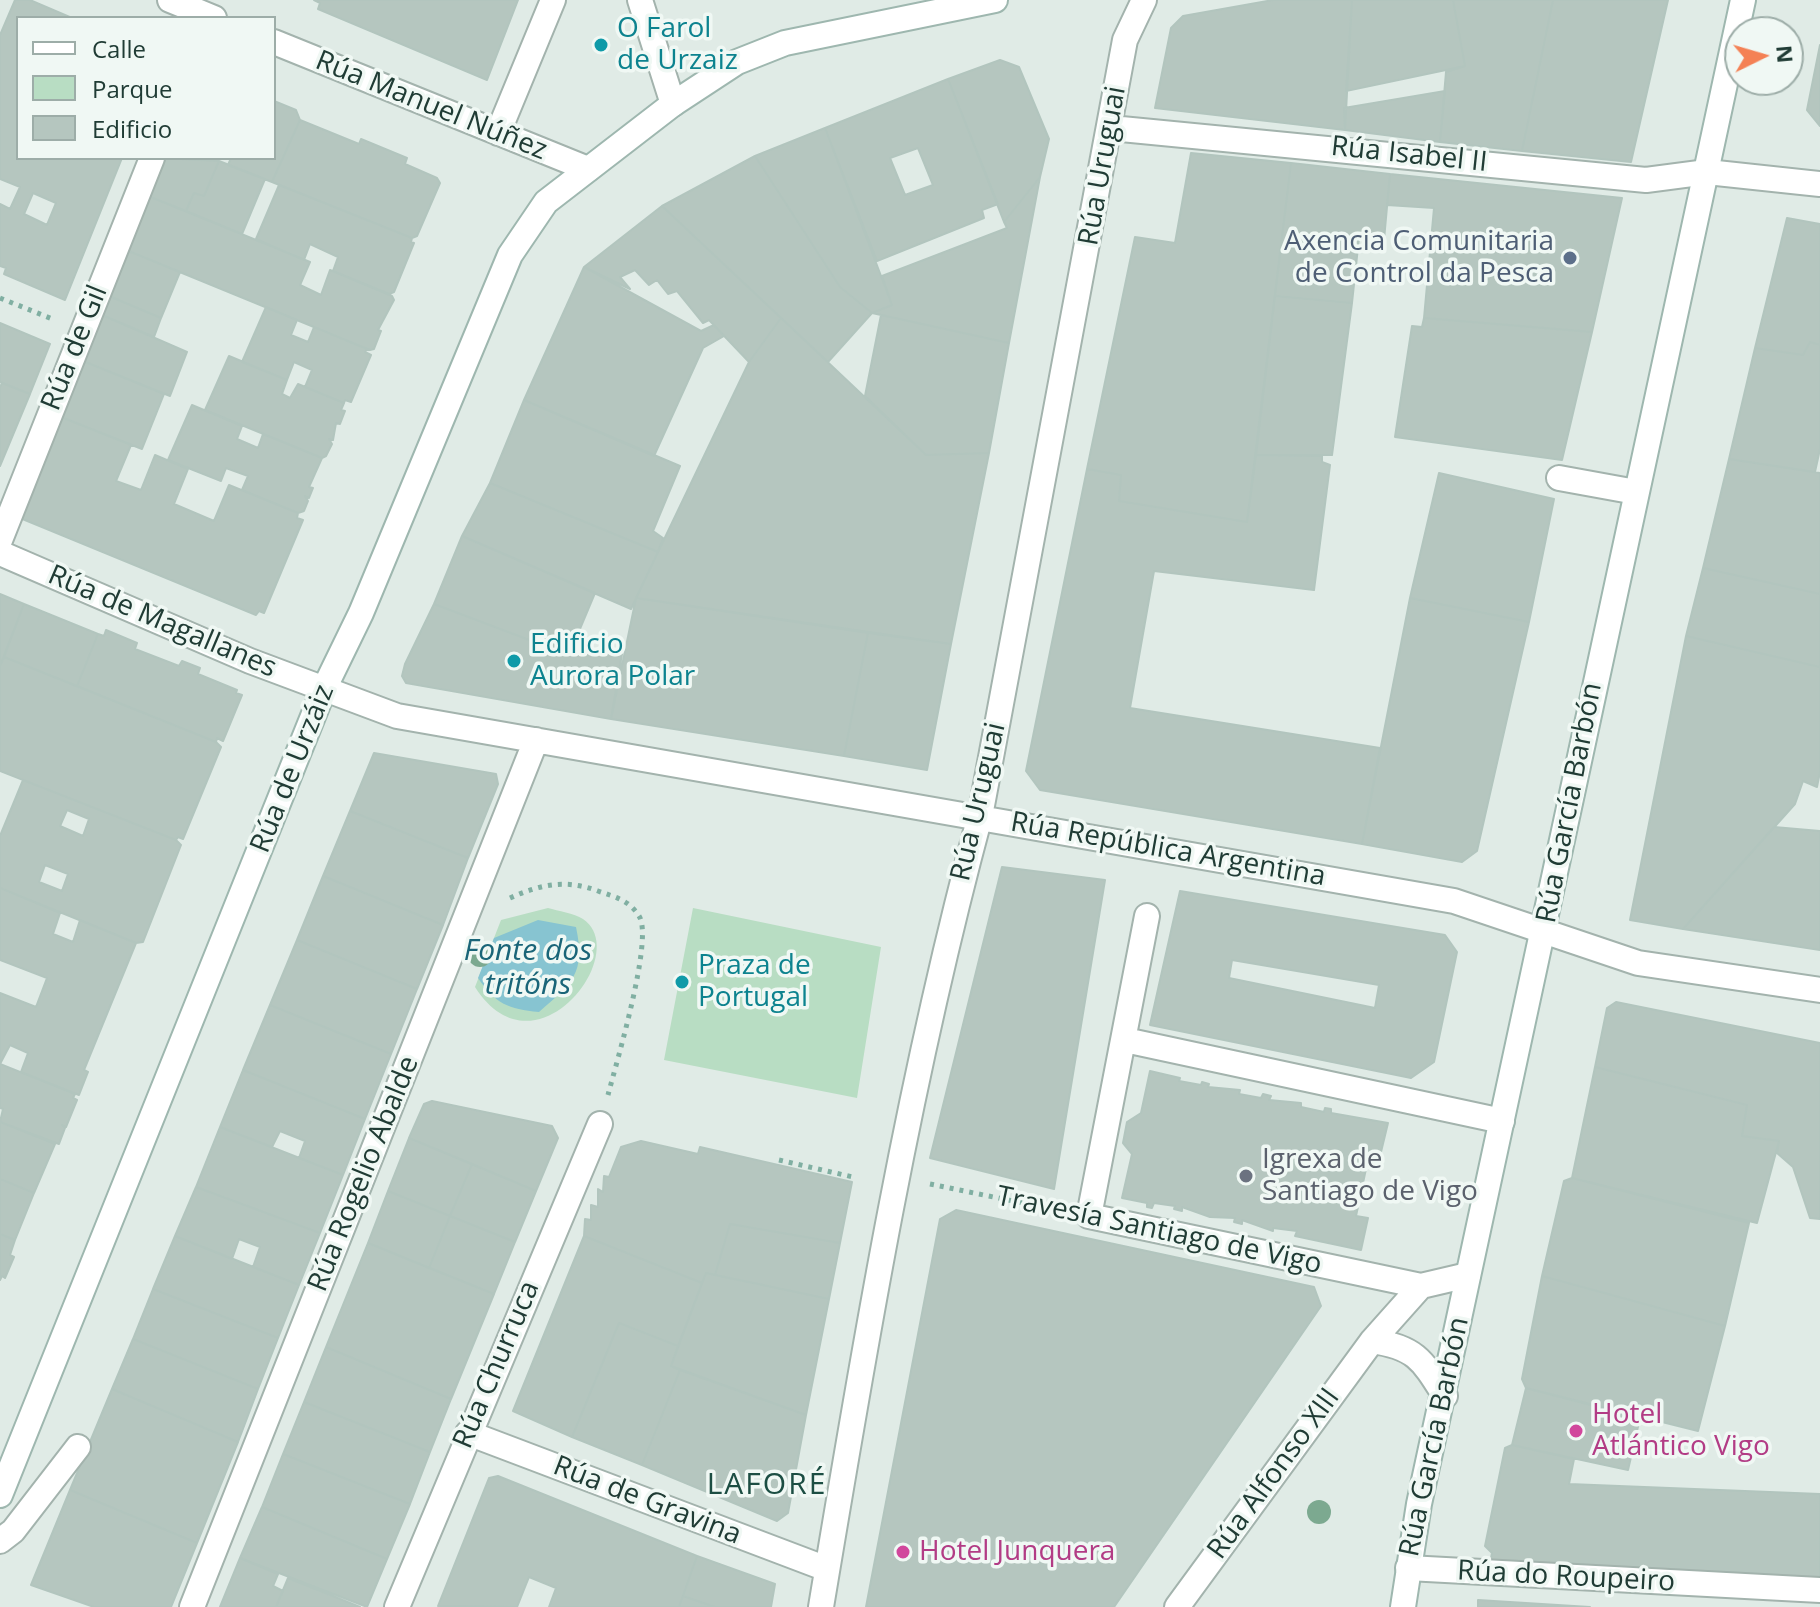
<!DOCTYPE html>
<html>
<head>
<meta charset="utf-8">
<style>
	body { margin:0 }
	#map { position:relative; width:1820px; height:1607px; overflow:hidden; background:#e0ebe6; font-family:"Open Sans",sans-serif }
	canvas { display:block }
	.legend { position:absolute; left:16px; top:16px; width:260px; height:144px; box-sizing:border-box; background:#f0f8f4; border:2px solid #9dada8; margin:0; padding:10px 14px; list-style:none; font-size:24px; color:#203c35 }
	.legend li { display:flex; align-items:center; gap:16px; height:40px }
	.legend b { width:40px; border:2px solid #9dada8 }
	.north { position:absolute; left:1724px; top:16px; width:80px; height:80px; box-sizing:border-box; background:#f0f8f4; border:2px solid #9dada8; border-radius:50%; rotate:85deg; font-size:22px; font-weight:700; line-height:32px; text-align:center; color:#203c35 }
	.north::after { content:''; display:block; margin:auto; width:28px; height:36px; background:#f48155; clip-path:polygon(50% 0,100% 100%,50% 72%,0 100%) }
</style>
</head>
<body>
<div id="map">
<canvas width="1820" height="1607"></canvas>
<ul class="legend">
<li><b style="height:10px;background:#fff"></b>Calle</li>
<li><b style="height:22px;background:#b8ddc3"></b>Parque</li>
<li><b style="height:22px;background:#b5c6bf"></b>Edificio</li>
</ul>
<div class="north">N</div>
</div>
<script>
const ctx = document.querySelector('canvas').getContext('2d');
ctx.lineJoin = 'round';
function fill(path, color) {
  ctx.fillStyle = color;
  ctx.fill(path, 'evenodd');
}
function strokePath(path, color, width, dash) {
  ctx.strokeStyle = color;
  ctx.lineWidth = width;
  ctx.lineCap = dash ? 'butt' : 'round';
  ctx.setLineDash(dash || []);
  ctx.stroke(path);
}
function label(font, color, halo, rows, align = 'center') {
  ctx.font = font + ' "Open Sans",sans-serif';
  ctx.lineWidth = 7;
  ctx.setLineDash([]);
  ctx.textBaseline = 'middle';
  ctx.strokeStyle = halo;
  ctx.fillStyle = color;
  for (const [text, x, y, turn = 0] of rows) {
    ctx.save();
    ctx.translate(x, y);
    ctx.rotate((+turn || 0) * Math.PI / 180);
    ctx.textAlign = isNaN(turn) ? turn : align;
    if (halo) ctx.strokeText(text, 0, 0);
    ctx.fillText(text, 0, 0);
    ctx.restore();
  }
}
fill(new Path2D(`
	M548,908c10,3 26,5 35,11 50,34 -48,162 -108,68l26,-67z
	M693,908l188,39 -24,151 -193,-38z`), '#b8ddc3');
fill(new Path2D(`
	M538,920l38,7c10,47 -4,56 -37,85 -31,-3 -43,-8 -61,-34l16,-40z`), '#87c4d1');
const building = new Path2D(`
	M15,0h15l42,18h-54v140h104l-57,142 -61,-26 2,-6 -6,-2v-62l10,5 10,-22 -20,-8v-144zM33,193l23,10 -9,22 -23,-11z
	M314,0h204l-31,80 -169,-71 2,-6z
	M1273,0h79l-7,130 -190,-22 16,-80 12,-12z
	M1352,0h101l12,66 -119,25z
	M1453,0h100l-31,151 -82,-9 6,-70 19,-6z
	M1553,0h115l-37,162 -109,-11z
	M1820,45v81l-13,-16z
	M1000,60l19,7 30,72 -9,38 -36,45 -56,-143z
	M948,79l50,125 -16,6 2,8 -107,43 -52,-133zM918,148l15,37 -28,10 -15,-37z
	M1445,91l-5,51 -95,-12 -1,-22z
	M274,101l22,9 4,10 -28,62 -44,-17 3,-7h43z
	M300,120l59,24 2,-5 46,19 -2,6 32,14 3,5 -23,53 -5,2 -140,-56z
	M825,128l67,177 -20,8 -32,-26 -85,-131z
	M1191,153l100,10 -44,359 -128,-21 2,-26 -34,-6 48,-232 40,6z
	M755,156l85,131 32,26 -44,49 -166,-156z
	M163,158l56,3 -15,35 -10,-3 -8,18 -38,-15z
	M219,161l46,18 -23,55 -56,-23 8,-18 10,3z
	M1291,163l99,11 -6,66 -25,-2 -7,65 -77,-7z
	M1390,174l232,24 -30,134 -168,-14 10,-110 -47,-3z
	M1040,177l-31,166 -137,-30 20,-8 -10,-29 125,-48 -3,-6z
	M279,185l133,53 -1,4 3,1 -20,49 -5,2 -56,-23 5,-14 -28,-13 -6,16 -48,-21z
	M148,196l162,66 -10,23 21,10 9,-25 62,26 2,4 -16,30 3,1 -7,18 -4,1 -244,-100z
	M662,206l119,112 -32,44 -40,-42 -6,3 -26,-32 -9,3 -11,-14 -8,5 -14,-15 -15,7 10,12 -46,-22z
	M1787,218l33,6v121l-10,-3 -7,13 -48,-7z
	M126,250l54,22 -19,46 -52,-22z
	M584,267l117,64 13,-6 10,11 -21,12 -49,108 -130,-56z
	M109,296l52,22 -7,19 -52,-22z
	M1275,296l77,7 -20,152h-76z
	M266,307l31,13 -6,15 17,7 6,-15 53,22 -2,3 6,3 -20,47 -6,-2 -1,3 -39,-16 7,-17 -18,-8 -7,18 -45,-18z
	M102,315l85,37 -17,44 -87,-35z
	M881,315l128,28 -20,110 -63,2 -61,-59z
	M781,318l145,137 63,-2 -38,191 -315,-46 113,-236z
	M1424,318l168,14 -30,128 -167,-23 17,-111 10,1z
	M0,323l50,21 -20,50 -30,-12z
	M1810,342l10,3v104l-5,23 -86,-13 26,-111 48,7z
	M229,356l58,24 -5,14 8,4 8,-14 46,19 -3,7 4,1 -5,13 -4,-1 -3,17 -4,-1 3,5 -6,12 -4,2 -117,-48z
	M83,361l81,33 -22,55 -81,-32z
	M2,383l28,11 -30,72v-79z
	M524,400l156,66 -27,65 10,7 -5,14 -168,-69z
	M192,405l50,21 -5,13 21,9 5,-14 59,24 -13,29 4,1 -4,10 -4,-2 3,5 -4,10 -6,2 -56,-23 6,-14 -22,-8 -5,13 -53,-21z
	M61,417l70,28 -15,36 25,9 14,-35 33,14 -14,35 40,17 15,-36 69,28 -1,5 6,2 -39,93 -5,-2 -3,4 -236,-97z
	M1256,455l66,1v6l8,3 -16,125 -160,-19 -24,137 250,40 -18,96 -322,-54 -14,-19 61,-302 34,6 -2,26 128,21z
	M1729,459l91,14v121l-117,-26z
	M1439,473l115,26 -25,123 -119,-24z
	M490,483l168,69 -27,57 -169,-73z
	M462,536l133,57 -26,62 -135,-51z
	M1703,568l117,26v73l-134,-31z
	M0,594l24,10 -24,62z
	M636,598l232,35 -24,123 -233,-37z
	M1410,598l119,24 -52,229 -15,11 -100,-18z
	M24,604l74,30 -21,52 -73,-29z
	M434,604l135,51 53,-1 -11,65 -205,-36 -4,-7 3,-12z
	M106,630l31,13 -2,6 44,17 3,-5 18,7 -2,6 39,16 -1,3 6,2 -19,46 -6,-3 -1,4 -139,-56 21,-52 6,2z
	M868,633l83,11 -24,126 -83,-14z
	M1686,636l134,31v105l-3,15 -14,-6 -8,23 -112,125 -53,-9z
	M4,657l212,85 5,5 -38,92 -5,-2 -2,3 -176,-69v-105z
	M374,753l122,21 2,10 -30,74 -118,-47z
	M23,780l153,60 5,5 -38,97 -7,1 -136,-55v-52zM67,810l22,9 -6,17 -23,-10zM45,865l23,9 -6,17 -23,-9z
	M350,811l118,47 -25,67 -120,-49z
	M1774,827l46,4v119l-137,-21z
	M1002,867l103,13 -51,309 -124,-31z
	M323,876l120,49 -26,64 -120,-49z
	M0,888l60,25 -7,21 20,8 7,-22 56,23 -52,127 4,2 -9,23 -58,-23 7,-19 -18,-8 -10,19v-71l36,14 11,-29 -47,-18z
	M1180,891l265,44 12,17 -23,110 -23,16 -261,-53zM1232,960l147,25 -4,23 -146,-30z
	M297,940l120,49 -26,65 -121,-49z
	M1616,1002l204,41v176l-10,-1 -17,-51 -16,-14 2,-12 -37,-5 5,-31 -152,-38 12,-59z
	M270,1005l121,49 -26,65 -122,-49z
	M0,1064l75,30 -2,4 4,2 -11,27 -4,-2 3,3 -6,16 -59,-22 3,-13 -3,-1z
	M1595,1067l152,38 -5,31 37,5 -22,82 -185,-45z
	M243,1070l122,49 -22,56 -44,-17 6,-17 -25,-10 -8,16 -52,-20z
	M1150,1071l30,7 -1,3 22,4 1,-3 7,2 -1,3 32,3 -1,4 22,4 2,-4 8,2 -2,4 32,3v4l23,5 1,-4 6,1v4l57,10 -7,29 -11,-2 -14,66 12,2 -7,32 -66,-14 2,-5 -24,-3v3l-31,-11v4l-8,-2 1,-4 -25,-1 -28,-10v4l-8,-2 1,-3 -21,-3 -2,5 -5,-1v-4l-25,-5 10,-44 -9,-11 4,-21 14,-9z
	M432,1101l120,25 6,12 -22,53 -127,-53 15,-34z
	M0,1122l55,22 -21,49 -34,-14z
	M220,1127l123,48 -23,58 -124,-46z
	M409,1138l63,26 -22,52 -62,-25z
	M641,1141l57,13 2,-7 152,35 -12,61 -110,-19 -15,51 -9,-2 -4,10 -118,-47 1,-17 6,1v-15l7,2v-18l5,3 1,-16 5,1 12,-30z
	M472,1164l64,27 -21,51 -65,-26z
	M1572,1178l177,45 -24,103 -183,-50 22,-95z
	M0,1179l34,14 -19,47 -15,-6z
	M196,1187l124,46 -21,52 -46,-18 7,-20 -21,-8 -7,20 -57,-23z
	M388,1191l62,25 -21,52 -61,-25z
	M956,1210l358,77 7,19 -207,301h-248l74,-388z
	M450,1216l65,26 -21,52 -65,-26z
	M730,1224l110,19 -11,56 -114,-24z
	M0,1234l15,6 -5,15 4,2 -9,21 -3,-2 -2,4z
	M175,1236l124,49 -21,53 -125,-49z
	M584,1236l118,47 -24,63 -59,-23 -47,114 -59,-26z
	M368,1243l126,51 -43,105 -125,-52z
	M706,1273l123,26 -23,116 -135,-49z
	M1542,1276l183,50 -27,105 -172,-43 -4,-9z
	M153,1289l125,49 -20,51 -125,-50z
	M619,1323l59,23 -7,20 9,4 -38,95 -70,-28z
	M133,1339l125,50 -20,53 -126,-53z
	M326,1347l125,52 -21,53 -126,-50z
	M680,1370l126,45 -18,98 -11,8 -135,-56z
	M1526,1388l114,30 -12,52 -116,-25z
	M112,1389l126,53 -41,101 -127,-53z
	M304,1402l126,50 -20,52 -127,-50z
	M1512,1445l62,14 -5,25 251,10v85l-330,-16 2,-10 -7,-7 20,-98z
	M283,1454l127,50 -23,55 -125,-52z
	M498,1476l199,80 -18,51h-130l7,-19 -27,-11 -12,30 -79,-1 51,-128z
	M70,1490l127,53 -26,64h-77l-63,-22z
	M262,1507l125,52 -20,48 -127,-49z
	M697,1556l78,28 -4,23h-56l-32,-11z
	M240,1558l38,16 -5,12 10,5 -7,16h-56z
	M288,1578l72,29h-84z
	M683,1596l32,11h-36z
	M1478,1600l112,7h-112z`);
fill(building, '#b5c6bf');
strokePath(building, '#b2c5be', 2);
const lane = new Path2D(`
	M0,1541l13,-10 65,-84`);
const street = new Path2D(`
	M170,0l44,18
	M640,0l33,104
	M274,42l314,127
	M1111,128l535,52 61,-8 113,12
	M498,133l55,-133
	M1559,478l77,14
	M0,540l152,-382
	M0,553l250,108 147,55 1057,185 184,62 182,27
	M1147,916l-58,300 332,70
	M1125,1040l377,81
	M1372,1341c44,6 51,20 73,55
	M468,1433l359,136
	M1408,1568l412,22
	M192,1607l344,-867
	M397,1607l203,-483
	M821,1607c44,-264 89,-532 159,-791l145,-776 19,-40
	M1177,1607l195,-266 49,-55 47,-11`);
const secondary = new Path2D(`
	M0,1495l324,-806 37,-76 149,-358 36,-53 127,-98 64,-42 48,-19 210,-43
	M1403,1607l16,-103 324,-1504`);
strokePath(lane, '#a3b3ad', 28);
strokePath(street, '#a3b3ad', 28);
strokePath(secondary, '#9eb7af', 28);
strokePath(new Path2D(`
	M0,298l55,22
	M510,898c31,-14 56,-19 88,-7 17,6 31,9 41,25 15,22 -23,148 -31,179
	M779,1160l74,17
	M930,1184l127,26`), '#80afa2', 5, [4, 6]);
strokePath(lane, '#fff', 24);
strokePath(street, '#fff', 24);
strokePath(secondary, '#fff', 24);
ctx.fillStyle = '#7ca990';
for (const [x, y] of [
	[480,955],
	[1319,1512]
]) {
  ctx.beginPath();
  ctx.arc(x, y, 12, 0, 2 * Math.PI);
  ctx.fill();
}
for (const [x, y, r, color] of [
	[601,45,8,"#0f9aa8"],
	[1570,258,8,"#5c6f8a"],
	[514,661,8,"#0f9aa8"],
	[682,982,8,"#0f9aa8"],
	[1246,1176,8,"#6b7280"],
	[1576,1431,8,"#d1479c"],
	[903,1552,8,"#d1479c"]
]) {
  const dot = new Path2D();
  dot.arc(x, y, r, 0, 2 * Math.PI);
  ctx.fillStyle = color;
  ctx.fill(dot);
  strokePath(dot, '#f0f8f4', 3);
}
label('28px', '#0d838f', '#f0f8f4', [
	["O Farol",617,29],
	["de Urzaiz",617,61],
	["Edificio",530,645],
	["Aurora Polar",530,677],
	["Praza de",698,966],
	["Portugal",698,998]
], 'left');
label('28px', '#203c35', '#f0f8f4', [
	["Rúa Manuel Núñez",431,106,22],
	["Rúa Isabel II",1409,155,6],
	["Rúa Uruguai",1103,166,-80],
	["Rúa de Gil",75,348,-68],
	["Rúa de Magallanes",162,622,23],
	["Rúa de Urzáiz",293,769,-68],
	["Rúa Uruguai",979,802,-77],
	["Rúa García Barbón",1570,803,-79],
	["Rúa República Argentina",1168,850,10],
	["Rúa Rogelio Abalde",364,1174,-68],
	["Travesía Santiago de Vigo",1159,1231,12],
	["Rúa Churruca",497,1365,-67],
	["Rúa García Barbón",1435,1437,-78],
	["Rúa Alfonso XIII",1274,1474,-54],
	["Rúa de Gravina",647,1501,21],
	["Rúa do Roupeiro",1566,1577,3]
]);
label('28px', '#4e5e75', '#f0f8f4', [
	["Axencia Comunitaria",1554,242],
	["de Control da Pesca",1554,274]
], 'right');
label('28px', '#5b616d', '#f0f8f4', [
	["Igrexa de",1262,1160],
	["Santiago de Vigo",1262,1192]
], 'left');
label('28px', '#b23c85', '#f0f8f4', [
	["Hotel",1592,1415],
	["Atlántico Vigo",1592,1447],
	["Hotel Junquera",919,1552]
], 'left');
label('italic 30px', '#1a6578', '#f0f8f4', [
	["Fonte dos",528,951],
	["tritóns",528,985]
]);
ctx.letterSpacing = '2px';
label('30px', '#1c4e43', '#f0f8f4', [
	["LAFORÉ",767,1485]
]);
ctx.letterSpacing = '0px';
</script>
</body>
</html>
